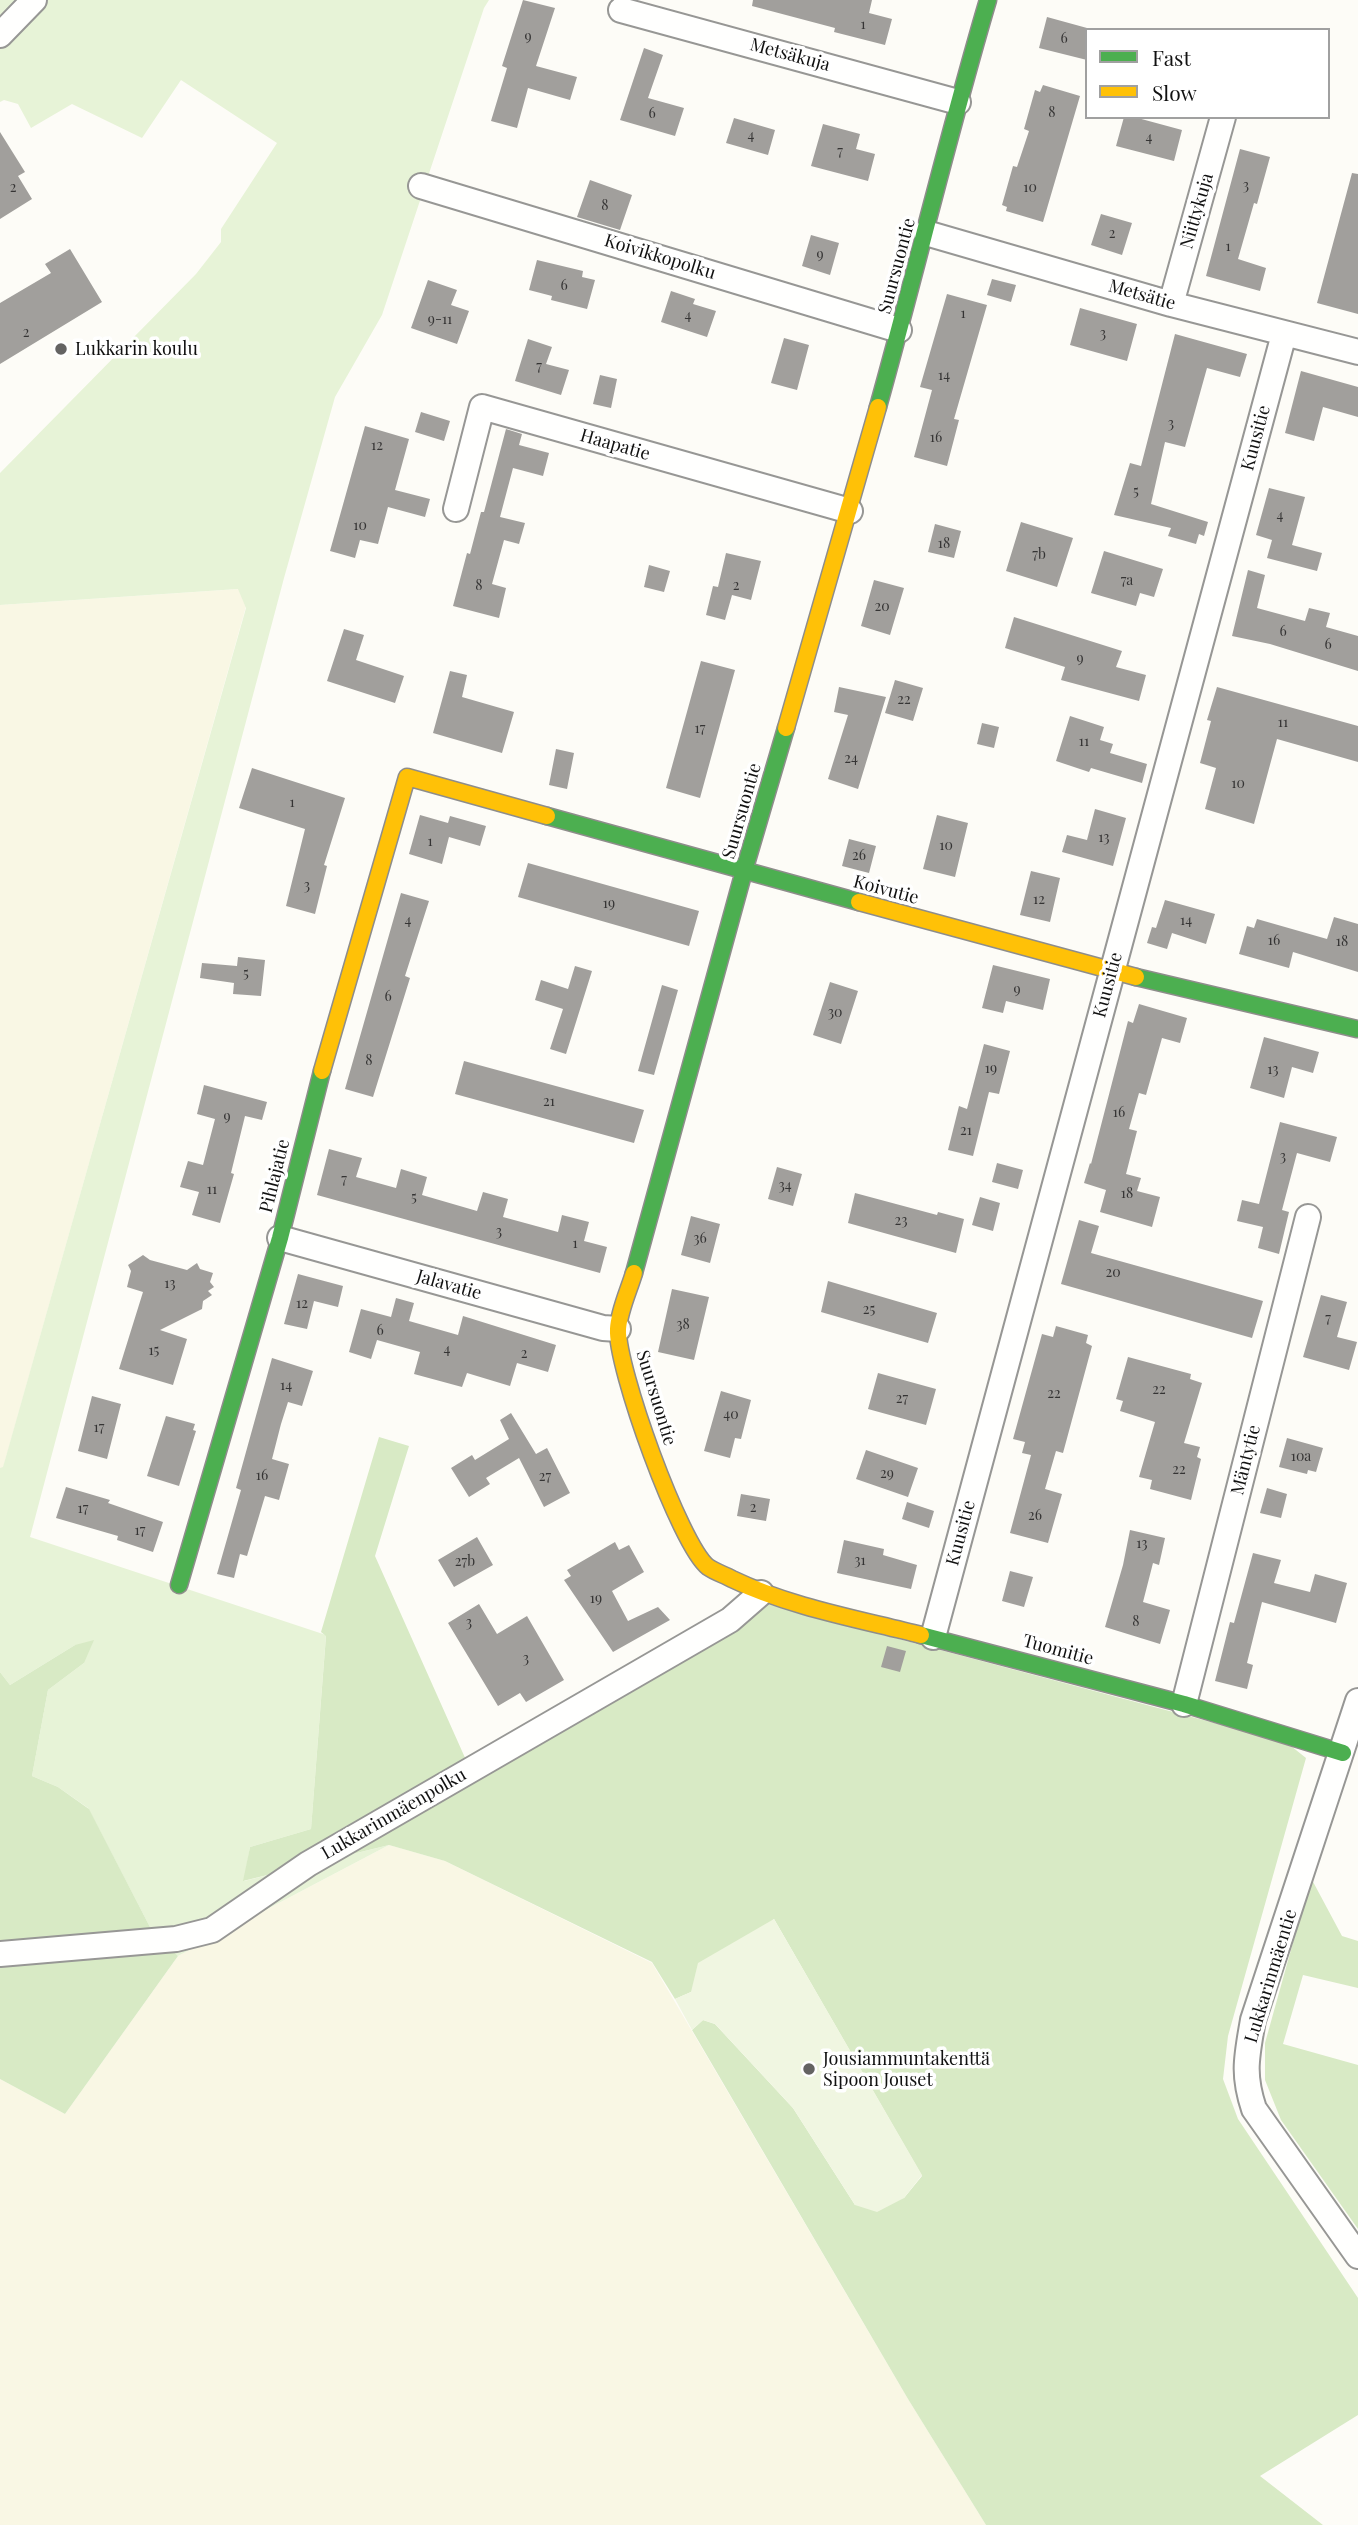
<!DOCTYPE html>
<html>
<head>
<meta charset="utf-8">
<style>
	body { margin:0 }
	#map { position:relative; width:1358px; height:2525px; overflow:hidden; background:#fdfcf7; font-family:"Playfair Display",serif }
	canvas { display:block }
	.legend { position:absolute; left:1085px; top:28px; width:245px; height:91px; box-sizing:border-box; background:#fff; border:2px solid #a0a0a0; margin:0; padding:9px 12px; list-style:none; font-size:21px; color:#111 }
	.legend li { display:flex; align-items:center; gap:14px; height:35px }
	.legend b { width:35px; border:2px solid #a0a0a0 }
</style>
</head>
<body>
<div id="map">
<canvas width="1358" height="2525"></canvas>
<ul class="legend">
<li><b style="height:9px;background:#4caf50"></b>Fast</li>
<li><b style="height:9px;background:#ffc107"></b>Slow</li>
</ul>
</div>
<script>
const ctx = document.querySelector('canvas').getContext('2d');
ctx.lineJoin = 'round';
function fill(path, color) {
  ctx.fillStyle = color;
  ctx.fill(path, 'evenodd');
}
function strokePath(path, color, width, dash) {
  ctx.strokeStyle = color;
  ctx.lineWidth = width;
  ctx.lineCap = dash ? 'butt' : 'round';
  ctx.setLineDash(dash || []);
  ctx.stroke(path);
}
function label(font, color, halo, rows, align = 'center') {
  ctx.font = font + ' "Playfair Display",serif';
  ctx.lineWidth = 7;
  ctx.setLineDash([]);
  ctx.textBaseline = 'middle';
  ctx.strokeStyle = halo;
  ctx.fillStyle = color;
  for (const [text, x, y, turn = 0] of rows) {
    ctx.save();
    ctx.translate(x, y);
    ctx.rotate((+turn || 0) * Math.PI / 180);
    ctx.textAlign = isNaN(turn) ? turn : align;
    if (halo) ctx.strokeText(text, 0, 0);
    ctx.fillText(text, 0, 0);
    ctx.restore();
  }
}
fill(new Path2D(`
	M239,589l8,14 -244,865h-3v-863z
	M389,1845l56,16 207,102 256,436 78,126h-986v-446l65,35 113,-158z`), '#f9f7e4');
fill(new Path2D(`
	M0,0h489l-5,8 -102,307 -47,82 -51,181 -254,959 296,98 -15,194 -61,18 -6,34 145,-36 -211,111 -28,-29 -62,-119 -30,-21 -26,-11 16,-86 36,-27 -9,-18 -65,40 -10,-13v-204l3,-1 243,-859 -8,-19 -238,16v-132l196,-199 25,-32v-13l56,-86 -96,-63 -39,58 -70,-34 -41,24 -13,-24 -14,-4 -4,2z`), '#e7f3d7');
fill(new Path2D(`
	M379,1437l30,9 -34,110 91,204 290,-159 530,141 20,16 -78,278 -5,43 15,40 120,179v117l-98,61 63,49h-337l-78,-126 -216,-369 11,-10 12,4 78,84 62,97 49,-7 18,-22 -148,-257 -83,73 -16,7 -23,-37 -207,-101 -56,-16 -146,36 7,-34 61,-18 15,-193 -5,-4z
	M94,1640l-10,23 -36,27 -16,86 26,11 31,22 61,118 28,29 -113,158 -65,-35v-407l10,13 65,-40z
	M1311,1878l31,58 16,5v47l-55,-13 -20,69 75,21v164l-77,-109 -16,-40v-37z`), '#d8eac5');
fill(new Path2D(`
	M774,1919l148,256 -18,23 -27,14 -22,-7 -62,-97 -78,-84 -12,-4 -11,10 -17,-31 16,-7 7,-29z`), '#f0f6e1');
fill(new Path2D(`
	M523,0l32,8 -19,58 41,11 -7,23 -42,-12 -11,40 -26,-7 16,-53 -5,-2z
	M753,0h119l-3,13 23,6 -7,26 -51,-13 1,-4 -83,-22z
	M1047,17l40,11v32l-48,-12z
	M644,48l19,7 -15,43 36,10 -9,28 -55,-16z
	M1043,85l37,11 -37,126 -37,-11 1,-4 -5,-2 11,-39 4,1 12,-36 -5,-2 11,-39 5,2z
	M1124,117h10l48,13 -8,31 -58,-15z
	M734,118l41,12 -7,25 -42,-12z
	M823,124l37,10 -4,15 19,5 -7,27 -57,-15z
	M0,132l25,40 -7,4 14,23 -32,20z
	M1240,149l30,8 -13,47 -3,-1 -16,56 28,9 -6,23 -54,-15z
	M1352,173l6,1v140l-41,-11z
	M590,180l42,15 -12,35 -43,-13z
	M1101,214l31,9 -10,32 -31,-10z
	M811,235l28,8 -9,32 -28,-9z
	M70,249l32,53 -102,62v-61l51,-30 -6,-9z
	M537,260l46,11 -1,6 13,3 -8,29 -36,-9 1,-4 -23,-6z
	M992,279l24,6 -5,17 -24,-7z
	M428,280l29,10 -6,15 18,6 -12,33 -46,-16z
	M671,291l24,8 -2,5 23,7 -9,26 -46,-15z
	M947,294l40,11 -33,114 5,1 -12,46 -33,-9 18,-67 -12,-3z
	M1080,308l57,16 -10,37 -57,-16z
	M1175,334l72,20 -7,23 -33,-9 -22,79 -20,-5 -14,62 57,18 -4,14 -5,-2 -3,10 -28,-8 3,-8 -57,-13 16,-52 11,3z
	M784,338l25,7 -12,45 -26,-7z
	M528,339l24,8 -6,17 23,6 -8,25 -46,-14z
	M1301,371l57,16v30l-35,-10 -9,34 -29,-8z
	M600,375l17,4 -6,29 -18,-4z
	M421,412l29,9 -6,20 -29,-9z
	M365,426l44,13 -14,51 35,9 -5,18 -37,-10 -10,37 -18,-4 -5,18 -25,-7z
	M506,429l16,5 -3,11 30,8 -6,23 -30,-8 -13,49 25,6 -6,21 -15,-4 -12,44 14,4 -7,30 -46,-12 14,-53 3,1 11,-42h3z
	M1269,488l36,9 -13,48 30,8 -5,18 -50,-13 5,-18 -16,-5z
	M1021,522l52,16 -16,49 -51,-16z
	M935,524l26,7 -7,27 -26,-6z
	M1104,551l59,18 -9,28 -14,-4 -4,13 -45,-13z
	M726,553l35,8 -10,39 -19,-5 -7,25 -19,-5 7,-29 5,1z
	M649,565l21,6 -6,21 -20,-5z
	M1248,570l17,5 -8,33 48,13 4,-13 21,5 -4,14 32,9v35l-88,-27 -38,-8z
	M874,580l30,8 -14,47 -29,-9z
	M1014,617l108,34 -6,16 30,8 -7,26 -78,-21 4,-13 -60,-19z
	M344,629l20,6 -8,25 48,16 -9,27 -68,-22z
	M701,661l34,9 -35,128 -34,-10z
	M450,671l17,4 -5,22 52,15 -12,41 -69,-20z
	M895,680l28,8 -10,33 -28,-8z
	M839,687l47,10 -28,92 -30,-10 20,-64 -14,-3z
	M1217,687l141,39v36l-81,-23 -23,85 -49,-15 11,-41 -16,-5 11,-42 -4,-1z
	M1070,716l34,11 -4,13 13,4 -3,9 37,11 -5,19 -51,-15 -2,4 -33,-11z
	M982,723l17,4 -5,21 -17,-4z
	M556,749l18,4 -7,36 -18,-4z
	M252,768l93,30 -21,67 3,1 -12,48 -29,-8 19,-77 -66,-21z
	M1095,809l31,9 -13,48 -51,-14 5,-17 20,5z
	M420,815l28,8 2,-7 36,10 -6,20 -31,-9 -7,27 -33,-10z
	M937,815l31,8 -13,54 -32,-8z
	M849,839l27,7 -7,27 -27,-7z
	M528,863l171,48 -10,35 -171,-49z
	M1031,871l29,7 -10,44 -30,-7z
	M401,893l28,8 -24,75 5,2 -37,119 -28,-8z
	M1165,900l50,14 -9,30 -34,-11 -5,16 -20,-6 5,-16 4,1z
	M1334,917l24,7v48l-65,-20 -4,16 -50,-14 8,-28 7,2 3,-9 70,20z
	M238,957l27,3 -4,36 -28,-2 1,-11 -34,-5 2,-15 35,3z
	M993,965l57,14 -7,31 -37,-9 -3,12 -21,-5z
	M575,966l17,5 -26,83 -16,-5 13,-40 -28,-9 6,-20 27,9z
	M830,982l28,9 -17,53 -28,-9z
	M662,985l16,5 -24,85 -16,-4z
	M1139,1004l48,14 -7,25 -18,-5 -16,57 -7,-2 -10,36 8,2 -11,43 15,4 -4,13 23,6 -8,30 -52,-15 6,-22 -22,-7 6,-20 1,1 37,-143 5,2z
	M1264,1037l55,15 -6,21 -21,-6 -8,31 -34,-10z
	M984,1044l26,7 -11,43 -10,-2 -16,64 -25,-6 11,-44 8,3z
	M464,1061l180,49 -10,33 -179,-49z
	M204,1085l63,17 -5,18 -17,-4 -14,57 3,1 -14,49 -28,-8 7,-23 -19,-5 8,-26 15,4 12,-46 -18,-5z
	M1280,1122l57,15 -7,25 -33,-9 -15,57 7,2 -10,42 -21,-6 5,-21 -26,-6 5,-21 17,4z
	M329,1149l33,9 -6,19 40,11 5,-19 26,8 -5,18 55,16 6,-19 25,7 -5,18 55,15 4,-17 27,7 -5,19 23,6 -7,26 -283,-78z
	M997,1163l26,7 -5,19 -26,-7z
	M777,1167l25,7 -9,32 -25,-7z
	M855,1193l82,22 1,-3 26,7 -8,34 -108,-30z
	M980,1197l20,6 -7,28 -21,-6z
	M691,1216l29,8 -10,39 -29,-8z
	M1079,1220l20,6 -8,27 172,48 -11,37 -191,-54z
	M143,1255l7,5 37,10 10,-7 3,6 13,4 -3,9 4,5 -6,4 4,4 -9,6 -1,8 -42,21 27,9 -14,46 -54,-16 24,-77 -16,-5 4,-16 -3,-6z
	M298,1274l45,12 -5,21 -24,-6 -7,28 -23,-5z
	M828,1281l109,32 -9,30 -107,-31z
	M672,1289l37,8 -15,63 -36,-8z
	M1321,1295l26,7 -10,35 20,5 -8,28 -46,-13z
	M396,1298l18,5 -5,18 49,14 5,-19 93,29 -8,27 -31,-9 -7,23 -43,-13 -5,14 -48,-13 6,-22 -43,-12 -6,19 -22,-7 12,-43 30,8z
	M1056,1326l32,9 -2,8 6,3 -29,107 -7,-2 -11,38 17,5 -14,49 -38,-10 21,-78 -9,-2 3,-11 -12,-3 29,-105 11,3z
	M1128,1357l63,17 -1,5 12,4 -18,60 16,4 -3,10 4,2 -10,41 -41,-11 2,-9 -13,-3 16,-55 -35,-11 3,-10 -7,-2z
	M272,1358l41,13 -11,35 -14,-4 -7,22 -9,35 17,5 -10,36 -14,-4 -18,60 -7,-2 -6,24 -17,-4 24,-84 -5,-2z
	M878,1373l58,16 -10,36 -58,-16z
	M721,1391l30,9 -10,39 -6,-1 -5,20 -26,-7z
	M92,1396l29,8 -14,55 -29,-8z
	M511,1413l25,41 11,-6 23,45 -26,14 -25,-49 -33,20 4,6 -21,13 -18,-29 21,-13 3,5 34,-21 -9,-19z
	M166,1416l29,8 -2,6 3,1 -17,55 -32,-10z
	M1287,1438l36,10 -7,24 -8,-2 -1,4 -28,-7z
	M866,1450l52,18 -10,29 -52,-18z
	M66,1487l44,13 -2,3 55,19 -10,30 -36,-12 1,-4 -62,-18z
	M1267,1488l20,6 -6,24 -21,-5z
	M741,1494l29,5 -4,22 -29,-5z
	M907,1502l27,9 -5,17 -27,-9z
	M1130,1530l35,8 -6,27 -6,-2 -10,39 27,8 -10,34 -55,-17 18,-62z
	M477,1537l16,28 -39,22 -16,-27z
	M844,1540l40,9 -1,6 34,10 -6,24 -74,-16z
	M615,1542l4,8 10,-5 15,27 -32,19 16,30 30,-14 12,13 -57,32 -49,-72 7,-4 -4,-6z
	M1253,1553l28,7 -7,23 36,9 5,-18 32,9 -11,40 -74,-21 -15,61 6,2 -6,24 -32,-8 15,-59 4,1z
	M1010,1571l23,6 -9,30 -22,-6z
	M479,1604l18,30 30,-18 37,64 -38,22 -6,-9 -22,13 -50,-83z
	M887,1646l19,5 -6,21 -19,-5z`), '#a19f9c');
const street = new Path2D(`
	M621,10l337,92
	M0,35l34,-35
	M421,186l478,144
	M926,233l245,71 187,48
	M1171,304l52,-187
	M456,509l26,-102 368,104
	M280,1238l323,90 15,1
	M933,1637l351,-1303
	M1358,1701l-105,319c-6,36 -11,53 1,89l104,147
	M1184,1704l124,-487
	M0,1954l176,-15 36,-9 96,-66 422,-244 31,-27`);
const fast = new Path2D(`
	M878,407c38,-136 70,-272 110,-407
	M547,816l312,86
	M1136,977l221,52
	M634,1273l110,-402 42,-143
	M179,1585l101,-347 42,-167
	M921,1635l263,69 159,49`);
const slow = new Path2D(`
	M786,728l92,-321
	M859,902l277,75
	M322,1071l85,-294 140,39
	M634,1273c-5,17 -15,38 -16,56 -2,38 62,216 90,238 7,5 17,8 24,12 58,28 126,40 189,56`);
strokePath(street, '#979795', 28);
strokePath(fast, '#8e8d8b', 19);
strokePath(slow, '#8e8d8b', 19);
strokePath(street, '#fffffe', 24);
strokePath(fast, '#4caf50', 16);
strokePath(slow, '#ffc107', 16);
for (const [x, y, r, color] of [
	[61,349,7,"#646362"],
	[809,2069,7,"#646362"]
]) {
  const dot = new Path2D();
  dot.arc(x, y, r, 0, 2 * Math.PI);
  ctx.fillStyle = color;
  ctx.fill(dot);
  strokePath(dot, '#fff', 2.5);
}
label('14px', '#353434', null, [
	["1",863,25],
	["9",528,37],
	["6",1064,39],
	["8",1052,113],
	["6",652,114],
	["4",751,136],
	["4",1149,138],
	["7",840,152],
	["3",1246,186],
	["2",13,188],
	["10",1030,188],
	["8",605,206],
	["2",1112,234],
	["1",1228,247],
	["9",820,255],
	["6",564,286],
	["1",963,314],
	["4",688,316],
	["9-11",440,320],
	["2",26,333],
	["3",1103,334],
	["7",539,367],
	["14",944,376],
	["3",1171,424],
	["16",936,438],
	["12",377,446],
	["5",1136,492],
	["4",1280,516],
	["10",360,526],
	["18",944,544],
	["7b",1039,555],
	["7a",1127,581],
	["8",479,586],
	["2",736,586],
	["20",882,607],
	["6",1283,632],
	["6",1328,645],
	["9",1080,659],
	["22",904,700],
	["11",1283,723],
	["17",700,729],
	["11",1084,742],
	["24",851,759],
	["10",1238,784],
	["1",292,803],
	["13",1104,838],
	["1",430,842],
	["10",946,846],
	["26",859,856],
	["3",307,886],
	["12",1039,900],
	["19",609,904],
	["4",408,921],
	["14",1186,921],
	["16",1274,941],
	["18",1342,942],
	["5",246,974],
	["9",1017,990],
	["6",388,997],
	["30",835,1013],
	["8",369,1061],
	["19",991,1069],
	["13",1273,1070],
	["21",549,1102],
	["16",1119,1113],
	["9",227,1117],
	["21",966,1131],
	["3",1283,1157],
	["7",344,1180],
	["34",785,1186],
	["11",212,1190],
	["18",1127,1194],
	["5",414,1198],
	["23",901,1221],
	["3",499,1232],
	["36",700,1239],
	["1",575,1244],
	["20",1113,1273],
	["13",170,1284],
	["12",302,1304],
	["25",869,1310],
	["7",1328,1319],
	["38",683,1325],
	["6",380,1331],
	["4",447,1350],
	["15",154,1351],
	["2",524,1354],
	["14",286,1386],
	["22",1159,1390],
	["22",1054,1394],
	["27",902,1399],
	["40",731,1415],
	["17",99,1428],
	["10a",1301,1457],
	["22",1179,1470],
	["29",887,1474],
	["16",262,1476],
	["27",545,1477],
	["2",753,1508],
	["17",83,1509],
	["26",1035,1516],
	["17",140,1531],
	["13",1142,1544],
	["31",860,1561],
	["27b",465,1562],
	["19",596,1599],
	["8",1136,1622],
	["3",469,1623],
	["3",526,1659]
]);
label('18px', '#111', '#fff', [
	["Metsäkuja",790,55,15],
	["Niittykuja",1197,211,-74],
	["Koivikkopolku",660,257,17],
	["Suursuontie",897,266,-75],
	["Metsätie",1142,295,16],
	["Kuusitie",1256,438,-75],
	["Haapatie",615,445,16],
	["Suursuontie",742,811,-74],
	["Koivutie",886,890,15],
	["Kuusitie",1108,985,-75],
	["Pihlajatie",275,1176,-76],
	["Jalavatie",449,1285,16],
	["Suursuontie",656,1398,73],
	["Mäntytie",1246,1460,-76],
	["Kuusitie",961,1533,-75],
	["Tuomitie",1058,1650,15],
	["Lukkarinmäenpolku",394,1814,-30],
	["Lukkarinmäentie",1271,1976,-73]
]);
label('18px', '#111', '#fff', [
	["Lukkarin koulu",75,349],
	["Jousiammuntakenttä",823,2059],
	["Sipoon Jouset",823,2080]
], 'left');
</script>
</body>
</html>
